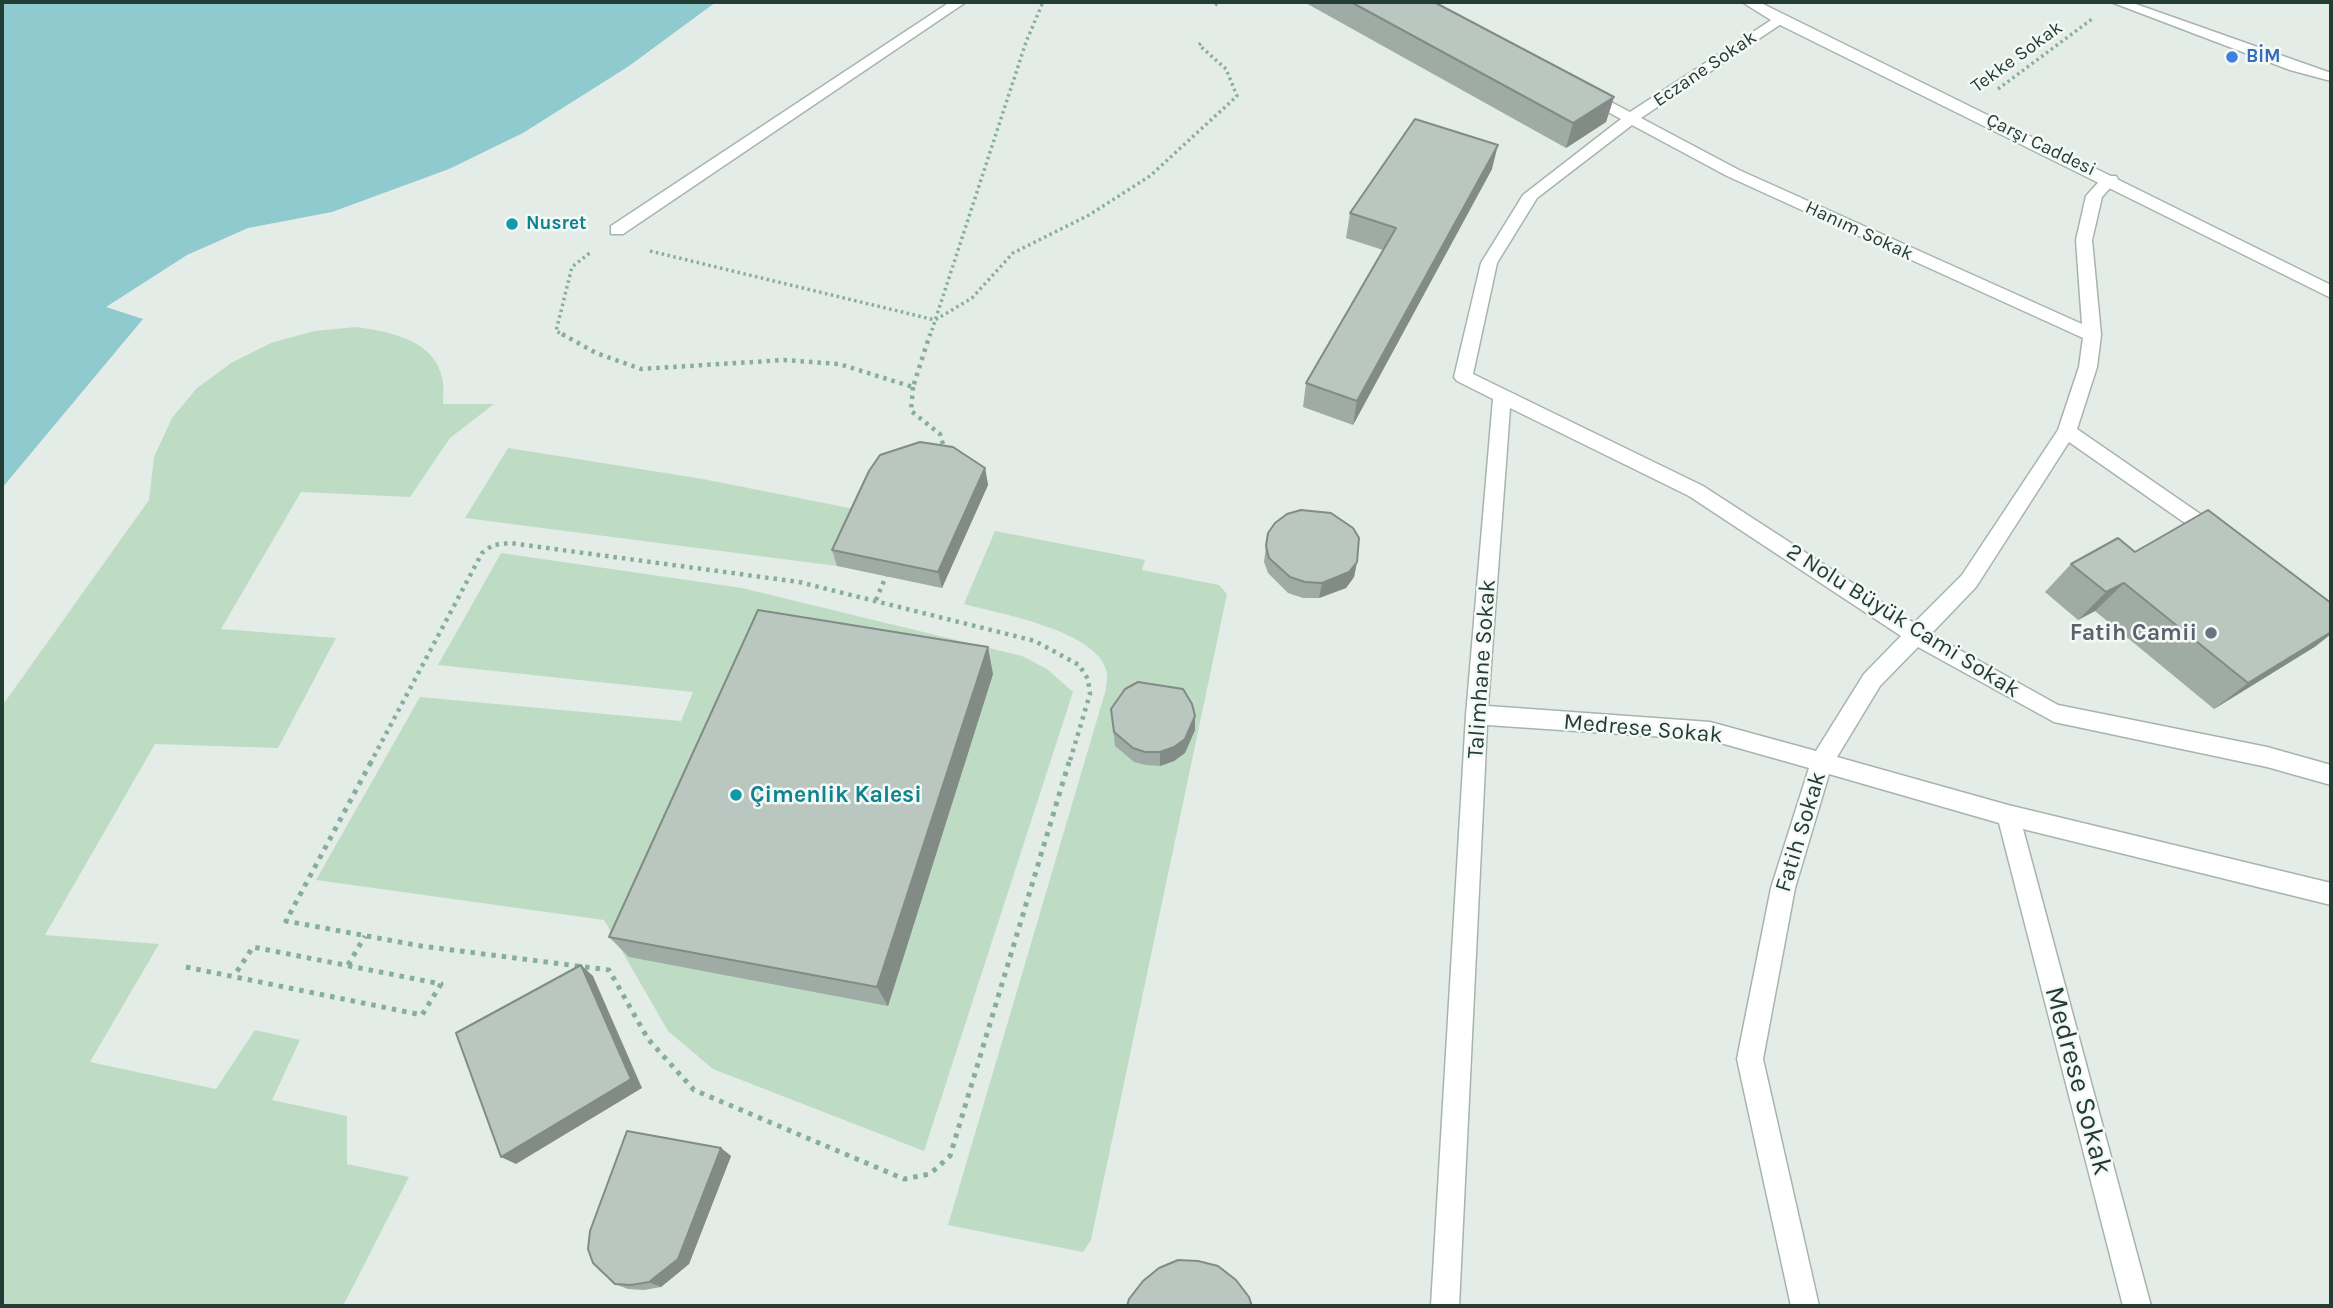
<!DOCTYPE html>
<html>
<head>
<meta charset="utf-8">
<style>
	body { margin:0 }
	#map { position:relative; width:2333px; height:1308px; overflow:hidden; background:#e4ece8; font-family:Karla,sans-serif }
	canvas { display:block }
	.frame { position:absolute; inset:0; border:4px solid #243d34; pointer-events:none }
</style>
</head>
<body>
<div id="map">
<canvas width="2333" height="1308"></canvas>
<div class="frame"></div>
</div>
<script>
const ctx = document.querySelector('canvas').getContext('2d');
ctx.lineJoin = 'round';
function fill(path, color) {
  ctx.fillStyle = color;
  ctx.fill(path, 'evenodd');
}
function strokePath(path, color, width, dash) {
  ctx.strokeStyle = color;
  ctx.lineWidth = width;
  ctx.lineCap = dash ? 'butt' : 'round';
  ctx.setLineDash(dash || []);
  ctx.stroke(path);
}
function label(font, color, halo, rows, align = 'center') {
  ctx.font = font + ' Karla,sans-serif';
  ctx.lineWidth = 5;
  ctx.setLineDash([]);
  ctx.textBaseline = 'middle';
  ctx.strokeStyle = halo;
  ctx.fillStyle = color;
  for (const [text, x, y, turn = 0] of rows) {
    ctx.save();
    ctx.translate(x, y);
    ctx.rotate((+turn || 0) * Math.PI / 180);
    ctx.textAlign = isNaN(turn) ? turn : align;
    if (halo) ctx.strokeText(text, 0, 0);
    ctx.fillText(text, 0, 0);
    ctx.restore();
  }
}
fill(new Path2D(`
	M356,327c35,5 81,13 87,55 1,7 0,15 0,22h51l-44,34 -40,59 -109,-5 -80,137 115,9 -58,110 -123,-4 -110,191 114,9 -69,118 126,27 39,-59 45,10 -28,60 75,16v48l62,13 -66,129h-341v-600l147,-206 5,-43 18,-39 24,-29 35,-26 40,-20 43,-12z
	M508,448l195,31 161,32 -27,55 -372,-48z
	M995,531l150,29 -3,10 77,15 8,9 -136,646 -8,12 -135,-27 158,-536c0,-4 2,-11 1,-16 -8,-43 -108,-59 -143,-69z
	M501,553l241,35 280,68 25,13 26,23 -149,459 -211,-82 -45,-38 -64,-111 -288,-40 104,-183 261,24 12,-29 -255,-27z`), '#bedcc3');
fill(new Path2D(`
	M2,2h714l-87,64 -106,67 -74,36 -117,43 -84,16 -61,27 -81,52 37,12 -141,169z`), '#8fcace');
const service = new Path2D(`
	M950,2h16l-343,232h-12v-8z`);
const pedestrian = new Path2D(`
	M1742,2h17l572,283v13l-557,-276z`);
const minor = new Path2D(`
	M2111,2h19l201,71v8l-41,-11z
	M1779,15l7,4 -2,3 -143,96 98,52 343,154 -6,-84 10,-44 18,-20h12l2,3 -16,18 -10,43 9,95 -4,32 -20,62 145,100 3,5 -3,5h-14l-139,-97 -93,145 -45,47 127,71 209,42 64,18v20l-64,-18 -213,-45 -136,-75 -38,39 -43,71 171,48 323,78v22l-308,-76 128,477h-28l-124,-483 -170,-49 -34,114 -32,171 56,247h-28l-54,-247 34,-171 38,-120 -99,-28 -223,-15 -28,581h-28l35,-591 27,-316 -36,-18 -3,-4 27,-114 42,-68 98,-76 -41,-22v-6h10l40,21zM1632,125l95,51 356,162 -4,29 -21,63 -96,145 -48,48 -211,-137 -230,-112 24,-111 40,-65zM1510,408l179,88 212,140 -37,38 -48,77 -106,-29 -222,-16z`);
strokePath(service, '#a7b4ae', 3);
strokePath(pedestrian, '#a7b4ae', 3);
strokePath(minor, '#a7b4ae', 3);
strokePath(new Path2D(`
	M1215,5l4,-3
	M1998,89l94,-70
	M650,251l285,69 37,-22 41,-45 76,-38 61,-39 87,-80 -11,-27 -27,-24 2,-2
	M565,336l-9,-5 16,-64 19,-15
	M930,336l96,-294 17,-40`), '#86ae9e', 3.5, [2.5, 3.5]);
strokePath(new Path2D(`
	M562,334l34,19 45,16 143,-9 55,4 74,23 17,-53
	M913,387l-2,24 29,23 4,14
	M876,600l10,-24
	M370,764l112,-211 11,-8 17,-2 289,39 236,59 44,24 9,14 2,15 -21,70`), '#86ae9e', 4.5, [3.5, 5]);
strokePath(new Path2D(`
	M371,762l-85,159 135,25 188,24 39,69 46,51 210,89 26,-5 20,-18 119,-394
	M348,965l17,-29
	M186,967l236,48 19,-31 -188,-37 -19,29`), '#86ae9e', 5, [4.5, 6]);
fill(service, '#fff');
fill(pedestrian, '#fff');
fill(minor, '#fff');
fill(new Path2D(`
	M1304,2h130l180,95 -8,25 -40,26z
	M1492,169l-139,256 -50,-18 3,-24 77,-133 -37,-12 4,-25z
	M985,468l3,17 -46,103 -105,-22 -5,-16z
	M1266,546l91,16 -3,15 -8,11 -27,10h-16l-15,-5 -20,-20 -4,-11z
	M2135,552l181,94 -102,63 -119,-98 -17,9 -33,-28 26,-28z
	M993,674l-105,332 -259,-49 -20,-20z
	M1111,709l84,21 -10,23 -11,8 -14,5 -14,-1 -12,-3 -19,-16z
	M721,1148l10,8 -42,108 -28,23 -17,3 -16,-1 -13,-5z`), '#9faba5');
fill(new Path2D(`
	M1614,97l-8,25 -40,26 7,-25z
	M1498,145l-6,24 -139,256 4,-24z
	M985,468l3,17 -46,103 -4,-16z
	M1357,562l-3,15 -8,11 -27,10 3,-15z
	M2124,583l-29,28 -17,9 28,-28z
	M2331,632v2l-15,12 -102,63 34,-26z
	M988,647l5,27 -105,332 -11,-19z
	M1195,716v14l-10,23 -11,8 -14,5v-14z
	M581,965l12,11 49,112 -126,76 -15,-7z
	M721,1148l10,8 -42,108 -28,23 -12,-5z`), '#828b86');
const building = new Path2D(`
	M1351,2h83l180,95 -41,26z
	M1415,119l83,26 -141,256 -51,-18 90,-155 -46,-15z
	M920,442l33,5 32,21 -47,104 -106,-22 37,-79 11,-16z
	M1301,510l30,3 22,15 6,10 -2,24 -8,10 -27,11 -17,-1 -15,-5 -21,-19 -3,-12 2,-13 7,-10 12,-9z
	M2208,510l123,93v29l-83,51 -124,-100 -18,9 -35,-28 47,-26 17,14z
	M758,610l230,37 -111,340 -268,-50z
	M1138,682l45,7 9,15 3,12 -10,23 -11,8 -14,5h-15l-12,-4 -19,-16 -3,-23 14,-20z
	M581,965l50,114 -130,78 -45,-124z
	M627,1131l94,17 -43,111 -29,23 -18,3 -16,-1 -22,-21 -5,-14 2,-18z
	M1178,1260l20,1 20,5 18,14 13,17 3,9h-125l2,-7 14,-18 16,-13z`);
fill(building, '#b9c7c0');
strokePath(building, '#828b86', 2);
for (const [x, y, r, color] of [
	[2232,57,7,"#3f7fe0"],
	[512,224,7,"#0f9aa8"],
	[2211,633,7,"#6b7280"],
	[736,795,7,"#0f9aa8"]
]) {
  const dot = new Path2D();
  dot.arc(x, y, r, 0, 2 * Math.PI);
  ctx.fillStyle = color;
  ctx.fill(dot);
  strokePath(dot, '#f4f9f6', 2.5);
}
label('19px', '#243d34', '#f4f9f6', [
	["Tekke Sokak",2017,57,-36],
	["Eczane Sokak",1705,69,-34],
	["Çarşı Caddesi",2041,145,26],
	["Hanım Sokak",1859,231,25]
]);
label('bold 19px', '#366cbe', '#f4f9f6', [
	["BİM",2246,57]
], 'left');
label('bold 19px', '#0d838f', '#f4f9f6', [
	["Nusret",526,224]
], 'left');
label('23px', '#243d34', '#f4f9f6', [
	["2 Nolu Büyük Cami Sokak",1903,621,32],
	["Talimhane Sokak",1482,669,-86],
	["Medrese Sokak",1643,729,5],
	["Fatih Sokak",1801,832,-73]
]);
label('bold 23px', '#5b616d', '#f4f9f6', [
	["Fatih Camii",2197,633]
], 'right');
label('bold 23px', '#0d838f', '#f4f9f6', [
	["Çimenlik Kalesi",750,795]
], 'left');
label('28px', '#243d34', '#f4f9f6', [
	["Medrese Sokak",2078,1081,75]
]);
</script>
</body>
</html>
